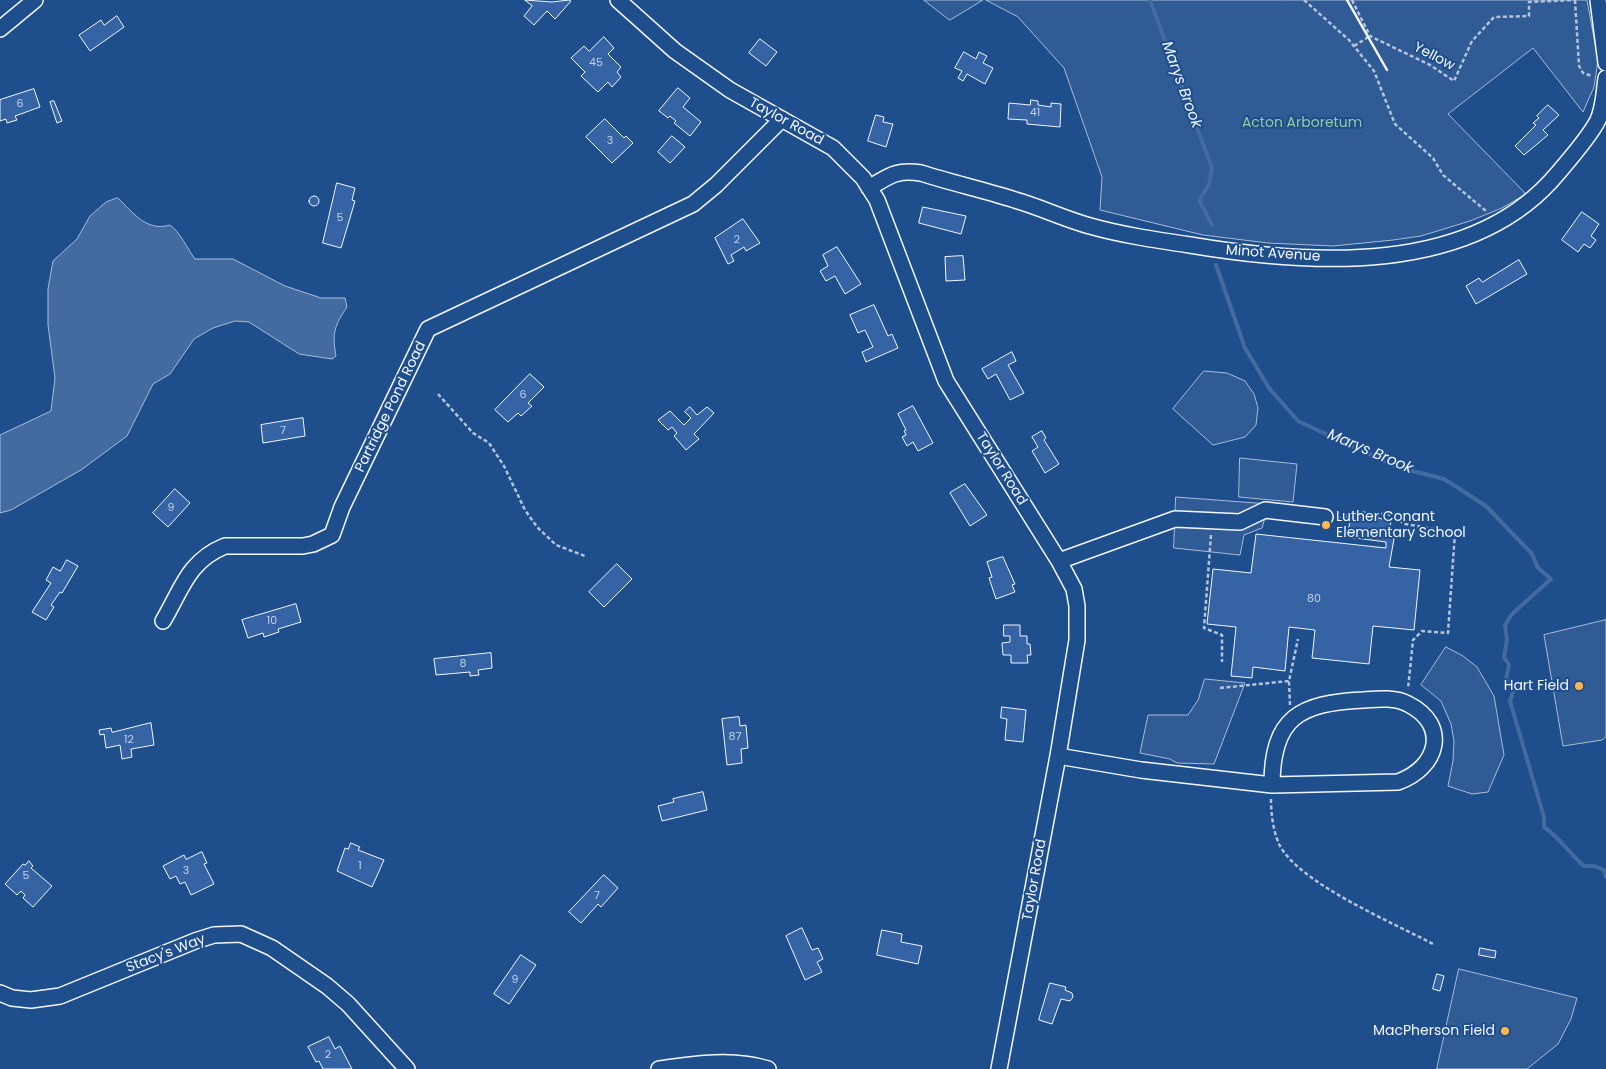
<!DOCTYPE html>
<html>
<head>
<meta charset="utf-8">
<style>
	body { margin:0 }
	canvas { display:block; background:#1f4e8c }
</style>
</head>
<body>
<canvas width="1606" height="1069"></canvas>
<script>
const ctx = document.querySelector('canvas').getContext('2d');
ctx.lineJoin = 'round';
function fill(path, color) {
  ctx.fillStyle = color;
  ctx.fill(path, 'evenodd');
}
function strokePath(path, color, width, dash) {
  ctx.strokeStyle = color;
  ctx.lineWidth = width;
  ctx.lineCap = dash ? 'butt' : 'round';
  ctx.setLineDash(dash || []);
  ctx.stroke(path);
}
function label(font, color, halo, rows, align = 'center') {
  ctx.font = font + ' Poppins,sans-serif';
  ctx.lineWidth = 4;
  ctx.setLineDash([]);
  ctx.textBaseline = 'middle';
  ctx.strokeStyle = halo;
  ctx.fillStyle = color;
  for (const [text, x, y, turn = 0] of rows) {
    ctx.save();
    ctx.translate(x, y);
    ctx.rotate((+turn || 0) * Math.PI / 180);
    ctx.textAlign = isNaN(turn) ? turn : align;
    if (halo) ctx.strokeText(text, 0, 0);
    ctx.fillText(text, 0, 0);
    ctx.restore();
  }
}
const built = new Path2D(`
	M924,0h59l-33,20z
	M986,0h601l11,60 -4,27 -11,25 -50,-64 -85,66 78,80 -24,14 -32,13 -49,15 -28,4 -60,6 -65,-3 -65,-8 -103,-25 2,-33 -38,-109 -46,-51z
	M1204,371l23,2 18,8 9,13 4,14 -2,17 -11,12 -32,8 -40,-36z
	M1240,458l57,6 -4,38 -54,-5z
	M1176,497l93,7 -7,24 -18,7 -4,20 -66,-7z
	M1606,620v117l-4,3 -39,6 -19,-111z
	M1446,647l17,9 14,11 17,29 10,59 -16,37 -16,2 -24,-8 5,-25 1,-20 -3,-17 -10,-23 -20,-16z
	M1205,679l40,4 -31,81 -37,-1 -7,-4 -30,-6 8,-38h40l10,-15z
	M1459,969l118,29 -6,21 -13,25 -31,25h-90z`);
fill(built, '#305b95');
strokePath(built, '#a8bbd7', 1);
const water = new Path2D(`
	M118,198c15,15 29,34 52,27 11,8 16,22 25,34h38l52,27 36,12h24l2,9c-13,19 -15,27 -11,49l-4,3 -33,-5 -50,-32 -14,-1 -22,7 -19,11 -24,35 -17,10 -26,52 -46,34 -70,40 -11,3v-78l51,-24 4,-33 -7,-53v-36l5,-28 24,-22 13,-23 16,-14z`);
fill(water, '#446ba0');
strokePath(water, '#a8bbd7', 1);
strokePath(new Path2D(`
	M1150,0l62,168 -3,17 -10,15 13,25
	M1216,265l29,83 24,40 29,33 99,46 47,12 42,27 46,48 6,14 13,11 -39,35 -7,11 2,15 -3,17 5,8 -3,14 8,10 -4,12 34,116v10c17,12 25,26 40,39h10l10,4 2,7`), '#446ba0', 4);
const building = new Path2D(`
	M525,0l27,2 17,-2 2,1 -16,18 -8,-8 -13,14 -10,-9 8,-10z
	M117,16l7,11 -34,24 -11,-16 22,-15 3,5z
	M604,37l10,11 -6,6 13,13 -4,5 4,5 -9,10 -4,-5 -10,10 -17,-16 4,-4 -14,-14 13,-12 5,5z
	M760,39l17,13 -11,14 -17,-13z
	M964,52l12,7 3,-7 8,4 -4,7 10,5 -8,16 -18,-10 -4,7 -5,-3 4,-7 -7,-3z
	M678,88l12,10 -7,9 18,15 -11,14 -16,-13 2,-2 -6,-5 -2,2 -9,-7z
	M34,89l6,18 -25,9 2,4 -10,3 -1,-4 -6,2v-21z
	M1031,100l7,1v4l13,2v-4l10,1 -1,23 -33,-3v-4l-19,-1 1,-16 21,2z
	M54,101l8,20 -5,2 -7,-21z
	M1548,105l11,10 -16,15 5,5 -24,20 -9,-9 21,-21 -3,-2 6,-5 -2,-2z
	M876,115l8,2 -1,5 10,2 -7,23 -18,-6z
	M605,119l19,19 2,-2 7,7 -21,20 -26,-26z
	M672,136l13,11 -15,16 -12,-11z
	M337,183l18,5 -3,12 3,1 -14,47 -18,-5z
	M309 201a5 5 0 1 1 10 0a5 5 0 1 1-10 0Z
	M923,207l43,9 -5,18 -42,-11z
	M1582,212l17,12 -8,12 5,4 -6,8 -6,-4 -6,8 -16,-12z
	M743,219l17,24 -14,8 -2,-4 -13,8 3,6 -6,3 -13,-26z
	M837,247l24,37 -16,10 -10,-18 -9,5 -6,-10 8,-5 -5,-11z
	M963,256l2,24 -19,1 -1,-24z
	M1519,260l8,14 -51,30 -10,-18 13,-8 3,4z
	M874,305l14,31 4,-2 6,14 -32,14 -4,-10 11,-5 -8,-17 -7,3 -8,-18z
	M1012,352l4,9 -8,4 16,28 -14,7 -14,-26 -8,5 -6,-10z
	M530,374l14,13 -16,16 4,3 -11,10 -3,-3 -10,9 -13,-12z
	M913,406l20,37 -15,8 -5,-9 -6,4 -5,-9 4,-2 -2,-4 2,-1 -8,-16z
	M690,407l7,8 10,-8 7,6 -20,21 5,5 -13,11 -12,-14 3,-3 -5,-6 -4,3 -10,-10 12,-9 14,14 7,-7 -6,-6z
	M303,418l2,18 -42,7 -2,-18z
	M1042,431l4,7 -2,2 15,24 -14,9 -13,-22 6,-4 -6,-10z
	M965,484l22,31 -17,11 -20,-33z
	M175,489l15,14 -22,24 -15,-14z
	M1351,515l14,3 1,-3 25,6 -2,11 6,1 -6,34 31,3 -6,60 -41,-4 -4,38 -57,-6 3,-28 -26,-3 -4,44 -32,-4 -1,11 -21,-2 5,-49 -29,-3 6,-55 38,4 5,-39 130,14v-6l-38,-5z
	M1003,557l12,27 -3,1 3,7 -19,7 -7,-21 3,-1 -5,-15z
	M67,560l11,6 -16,27 -2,-1 -9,13 3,2 -8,13 -14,-8 19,-29 -5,-3 7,-13 7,4z
	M617,564l15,15 -28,28 -15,-15z
	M296,604l5,18 -23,7 1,3 -15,5 -1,-4 -15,5 -6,-18z
	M1004,625h16v11h7v8h3l1,11h-4l1,8h-17v-8h-8l-1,-12 8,-1v-6h-6z
	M491,653l1,15 -14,2 1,5 -9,1v-4l-34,3 -2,-16z
	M1002,707l24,3 -3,32 -18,-2 2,-21 -6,-1z
	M739,717l1,9 6,-1 2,23 -7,1 1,14 -15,2 -5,-46z
	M151,723l3,22 -23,4 1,8 -10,2 -2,-14 -14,3 -2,-14 -4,1 -1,-5 12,-2 1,4z
	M703,792l4,18 -45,11 -4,-15 16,-4 -1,-3z
	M351,843l9,4 -2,3 26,10 -12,27 -35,-16 8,-23 3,1z
	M202,852l5,11 -3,1 10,20 -23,11 -6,-13 -5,2 -4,-8 -6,3 -7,-13 21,-11 2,4z
	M29,861l4,5 -2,2 21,18 -19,21 -10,-9 2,-3 -4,-4 -4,4 -12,-11 18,-20 2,1z
	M604,875l14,13 -17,19 -3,-3 -17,19 -12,-11z
	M802,928l10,22 6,-2 5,11 -6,3 5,10 -17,8 -19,-44z
	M882,930l20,4 -1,8 21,4 -4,18 -41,-9z
	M1480,948l16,3 -1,7 -16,-3z
	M521,955l15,10 -27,39 -15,-10z
	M1437,974l7,2 -4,15 -7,-2z
	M1050,983l16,4 -1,3 7,3 1,4 -3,4 -9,-2 -9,25 -13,-4z
	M329,1037l6,12 5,-3 12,23h-29l-4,-8 -3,1 -8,-15z`);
fill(building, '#3563a3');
strokePath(building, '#f2f6ff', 1);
const minor = new Path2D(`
	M618,0l57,51 55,39 103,58 30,30 14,22 69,181 113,180 15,28 3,17v34l-19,116 -59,313
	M1598,0l8,63
	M0,29l35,-29
	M869,188c20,-12 28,-19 52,-15 31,10 63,17 94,27 25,7 49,19 75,26 32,9 66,14 100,19 119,20 282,32 368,-72 12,-14 32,-37 40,-53 6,-14 6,-28 8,-42
	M1059,561l116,-42 65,3 25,-12 60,7
	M163,621c19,-32 25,-60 62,-75h78l10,-2 19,-9 10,-28 86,-178 265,-125 23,-19 66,-66
	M1058,756l83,14 131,15 126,-3c40,-14 52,-57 10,-78 -13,-7 -31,-5 -45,-4 -63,3 -91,17 -91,85
	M0,993l12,5 19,2 29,-4 135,-55 19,-6 27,-1 31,14 55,38 21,18 59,65
	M659,1069c35,-5 74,-11 109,0`);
strokePath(minor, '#f2f6ff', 18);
strokePath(new Path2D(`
	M1304,0l45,40 25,31 21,53 38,34 10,17 43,36
	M1352,0l18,36 60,29 24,16 18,-40 22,-24 35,-1v-14l46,-2
	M1575,0l4,66 4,7 9,3
	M1354,46l16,-10
	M438,394l35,39 16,10 15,23 21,44 12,17 19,18 29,11
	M1339,518l5,1 6,-7 38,2 17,10 50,8 -7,101 -26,-2 -9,9 -5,49
	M1211,535l-7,93 18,7v27
	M1220,688l69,-7
	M1290,705l-1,-24 9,-42
	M1271,799c0,15 2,31 8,45 19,39 115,79 154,100`), '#b3c4dc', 2.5, [4, 2.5]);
strokePath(minor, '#1f4e8c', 15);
strokePath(new Path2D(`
	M1347,0l40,70`), '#f2f6ff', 2.5);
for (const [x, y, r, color] of [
	[1326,525,5,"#ffb74d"],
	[1579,686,5,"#ffb74d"],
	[1505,1031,5,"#ffb74d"]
]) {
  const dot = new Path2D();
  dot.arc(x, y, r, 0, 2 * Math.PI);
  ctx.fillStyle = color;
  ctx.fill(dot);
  strokePath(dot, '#1f4e8c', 2);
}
label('11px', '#c3d1e8', null, [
	["45",596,63],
	["6",20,104],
	["41",1035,113],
	["3",610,141],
	["5",340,218],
	["2",737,240],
	["6",523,395],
	["7",283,431],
	["9",171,508],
	["80",1314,599],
	["10",272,621],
	["8",463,664],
	["87",735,737],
	["12",129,740],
	["1",360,866],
	["3",186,871],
	["5",26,876],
	["7",597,896],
	["9",515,980],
	["2",328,1055]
]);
label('14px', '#f2f6ff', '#1f4e8c', [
	["Yellow",1434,57,28],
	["Taylor Road",786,122,29],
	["Minot Avenue",1273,254,4],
	["Partridge Pond Road",391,407,-64],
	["Taylor Road",1001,469,58],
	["Taylor Road",1035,880,-80],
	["Stacy's Way",166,954,-21]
]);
label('14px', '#97c8a6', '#1f4e8c', [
	["Acton Arboretum",1302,123]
]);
label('14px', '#f2f6ff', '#1f4e8c', [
	["Luther Conant",1336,517,"left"],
	["Elementary School",1336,533,"left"],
	["Hart Field",1569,686],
	["MacPherson Field",1495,1031]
], 'right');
label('italic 15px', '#f2f6ff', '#1f4e8c', [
	["Marys Brook",1181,85,70],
	["Marys Brook",1370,452,23]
]);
</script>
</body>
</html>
